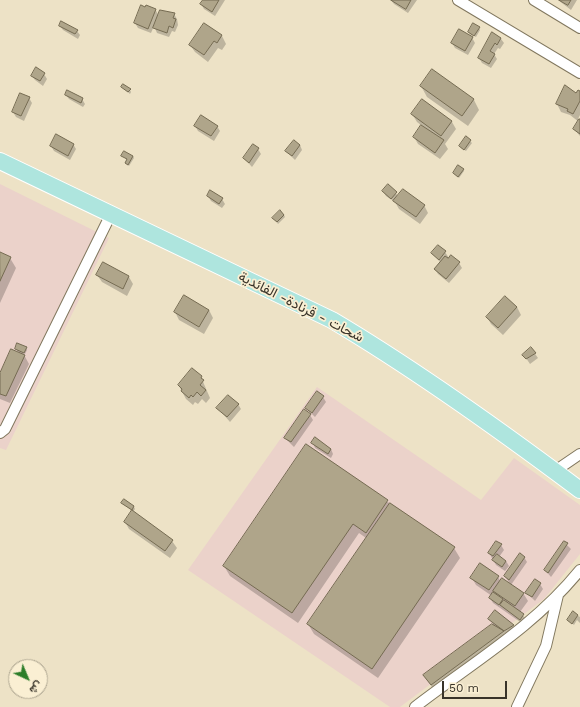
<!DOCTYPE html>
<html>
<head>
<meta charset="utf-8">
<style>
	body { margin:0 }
	#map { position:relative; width:580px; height:707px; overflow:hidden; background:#ede2c6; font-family:"Work Sans",Vazirmatn,sans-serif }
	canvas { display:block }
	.north { position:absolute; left:8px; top:659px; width:40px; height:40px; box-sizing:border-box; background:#faefd3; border:1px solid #aca48f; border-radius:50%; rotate:136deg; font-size:11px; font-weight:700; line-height:16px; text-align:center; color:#383329 }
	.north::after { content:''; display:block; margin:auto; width:14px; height:18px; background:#2c7d29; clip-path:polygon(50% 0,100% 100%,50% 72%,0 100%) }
	.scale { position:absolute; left:442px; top:681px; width:65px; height:18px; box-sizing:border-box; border:2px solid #383329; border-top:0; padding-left:5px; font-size:12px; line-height:14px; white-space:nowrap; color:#383329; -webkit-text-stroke:3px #faefd3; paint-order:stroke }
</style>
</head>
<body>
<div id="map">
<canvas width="580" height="707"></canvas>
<div class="north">ش</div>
<div class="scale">50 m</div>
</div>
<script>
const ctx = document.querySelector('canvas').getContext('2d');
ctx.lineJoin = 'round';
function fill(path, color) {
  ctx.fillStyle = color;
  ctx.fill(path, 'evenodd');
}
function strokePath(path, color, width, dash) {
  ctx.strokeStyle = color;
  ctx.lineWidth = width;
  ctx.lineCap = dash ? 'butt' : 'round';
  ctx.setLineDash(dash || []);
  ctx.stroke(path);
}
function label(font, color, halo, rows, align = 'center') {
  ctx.font = font + ' "Work Sans",Vazirmatn,sans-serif';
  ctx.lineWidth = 3.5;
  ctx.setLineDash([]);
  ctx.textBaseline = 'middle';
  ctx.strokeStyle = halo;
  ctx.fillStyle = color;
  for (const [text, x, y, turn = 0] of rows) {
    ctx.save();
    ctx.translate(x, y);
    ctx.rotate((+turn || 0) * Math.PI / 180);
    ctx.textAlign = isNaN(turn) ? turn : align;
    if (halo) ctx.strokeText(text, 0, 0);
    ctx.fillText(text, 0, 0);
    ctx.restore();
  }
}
fill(new Path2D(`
	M0,184l109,54 -103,212 -6,-2z
	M317,387l164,113 33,-42 66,47v49l-36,45 -144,108h-10l-202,-137z`), '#ebd2ca');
fill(new Path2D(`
	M204,0h21l-10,16 -11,-7 -3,-5z
	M391,0h26l-9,13 -14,-9z
	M558,0h19l-6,10z
	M155,9l4,7 15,-2 3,5 1,6 -3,7 -3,-1 -3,6 -12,-4 -3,-7 -3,7 -13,-5 -3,-5z
	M204,24l18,12 4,8 -4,6 -4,-2 -10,14 -13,-10 -5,-7z
	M60,26l17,5 3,4 -2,4 -15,-9z
	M479,28l1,2 -4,7 -6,-3 5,9 -7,12 -13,-7 -3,-5 20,-5 -3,-6z
	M492,34l9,5 3,4 -4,6 -2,-1 -4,6 3,5 -6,9 -9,-5 -3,-5z
	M432,71l42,29 5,10 -11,16 -41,-29 -6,-11z
	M44,74l3,5 -4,7 -8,-6 -3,-4z
	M122,87l8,3 1,2 -1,2z
	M580,92v23l-2,4 2,1v16l-6,-7 5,-7 -9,-7 -9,-3 -4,-8z
	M66,95l16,4 3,5 -2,3 -14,-8z
	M29,98l3,5 -8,18 -8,-4 -3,-5z
	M422,100l30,22 4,7 -11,15 3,5 -8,10 -22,-15 -4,-7 8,-11 -5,-4 -5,-8z
	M195,126h22l3,5 -6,10 -16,-10z
	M467,138l5,5 -6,8 -5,-3z
	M73,144l3,5 -6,11 -16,-9 -3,-5z
	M300,145l2,5 -7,10 -9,-9z
	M258,149l3,5 -9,13 -8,-9z
	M123,156h10l1,2 -5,8 -3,-3 1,-3z
	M463,169l1,2 -5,7 -5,-5z
	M388,185l10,11 26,9 4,8 -8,11 -21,-15 -4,-7 -9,-6 -3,-5z
	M211,191l11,8 3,5 -3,4 -11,-7 -3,-5z
	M284,215l1,2 -7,7 -4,-6z
	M438,246l7,6 4,6 10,5 3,5 -13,15 -11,-9 -3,-5 6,-6 -9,-10z
	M0,253l10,5 6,10 -16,35z
	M103,263l26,14 4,7 -6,12 -25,-14 -5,-7z
	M517,307l4,8 -18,20 -12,-11 -4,-7z
	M209,310l4,8 -9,16 -25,-14 -4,-8z
	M26,348l1,2 -2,4 -2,-1 6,11 -19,39 -10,-4v-24l19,-22 -3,-4z
	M531,348l7,10 -8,6 -6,-9z
	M201,377l9,21 -4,5 -4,-4 -4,5 -3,-2 -2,3 -7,-6 -7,-13z
	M323,397l3,5 -11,15 -9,-9z
	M238,404l3,5 -11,13 -12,-14z
	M310,415l3,5 -19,27 -9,-9z
	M313,443l18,6 2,5 -2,4 -16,-10z
	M307,446l147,102 6,10 -82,120 -64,-44 -6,-10 58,-86 -7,-5 -61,90 -68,-47 -6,-10z
	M122,503l12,4 1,2 -2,3 39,29 5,7 -7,10 -41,-29 -4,-7 7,-11z
	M564,542l7,7 -20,28 -6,-7z
	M501,545l3,5 -5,7 7,4 3,5 -4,5 -9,-6 -7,-12z
	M524,557l3,5 -16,23 12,8 5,8 -8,11 6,7 -3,5 -30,-21 -3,-5 2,-2 -16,-11 -4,-7 26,-1 3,5 9,2 -5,-8z
	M540,584l3,5 -8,12 -8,-8z
	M495,612l18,14 3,4 -8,5 -4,-2 5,9 -72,53 -13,-20 69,-51 -4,-5z
	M573,613l7,4v6l-3,-3 -3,5 -6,-5z`), '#0003');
const building = new Path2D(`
	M203,0h16l-7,12 -12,-8z
	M391,0h20l-5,9z
	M559,0h12l-3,5z
	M141,5l4,2 1,-2 10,4 -8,20 -14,-6z
	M160,10l15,3 -2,5 3,1 -3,9 -4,-2 -2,7 -14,-5z
	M61,21l17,9 -3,4 -16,-8z
	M204,23l18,12 -5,8 -3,-2 -10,14 -15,-10z
	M473,23l7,4 -6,9 -6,-4z
	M459,29l14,8 -8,14 -14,-8z
	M492,32l9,6 -4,7 -2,-2 -5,8 5,3 -6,10 -11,-6z
	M36,67l9,6 -5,8 -9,-5z
	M432,69l42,30 -12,17 -42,-30z
	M123,84l8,5 -3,3 -7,-5z
	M565,85l11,8 2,-3 2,1v10l-7,13 -6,-3 1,-2 -12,-5z
	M67,90l16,8 -2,5 -16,-8z
	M20,93l10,4 -9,19 -9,-4z
	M422,99l30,22 -11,15 -30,-22z
	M201,115l17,11 -7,10 -17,-10z
	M579,119h1v15l-7,-5z
	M421,125l23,15 -9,13 -22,-16z
	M56,134l18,10 -6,12 -18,-10z
	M466,136l5,4 -7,10 -5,-4z
	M294,140l6,5 -8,11 -7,-5z
	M253,144l6,4 -10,15 -6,-5z
	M124,151l9,5 -5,9 -3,-2 2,-4 -6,-3z
	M458,165l6,4 -6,8 -5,-4z
	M388,184l9,8 -6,7 -9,-8z
	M403,189l22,16 -9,12 -23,-16z
	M210,190l13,8 -4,6 -12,-8z
	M280,210l4,5 -7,7 -5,-4z
	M438,245l8,6 -7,9 -8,-7z
	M0,252l11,5 -11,24z
	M451,255l9,7 -14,17 -12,-10 11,-13 3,2z
	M103,262l26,14 -6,13 -27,-14z
	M184,295l25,15 -10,17 -25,-15z
	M505,296l12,11 -19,21 -12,-11z
	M17,343l10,4 -3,6 -9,-4z
	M531,347l5,6 -10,6 -4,-4z
	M11,349l14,6 -19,41 -6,-2v-21z
	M192,368l10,8 -1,2 3,2 -4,5 6,5 -5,6 -4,-4 -4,5 -2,-2 -2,3 -8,-7 1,-2 -4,-4z
	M317,391l7,5 -12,17 -7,-5z
	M228,395l11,9 -12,13 -11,-9z
	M304,409l7,5 -20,28 -7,-4z
	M315,437l16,12 -3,5 -17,-11z
	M306,444l82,56 -22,33 -13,-9 -61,89 -69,-47z
	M124,499l10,7 -2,4 -11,-7z
	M390,503l65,44 -83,122 -65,-45z
	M132,510l41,30 -8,11 -41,-29z
	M496,541l6,3 -9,12 -5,-3z
	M564,541l4,2 -20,30 -4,-3z
	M520,553l5,4 -16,23 -5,-4z
	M497,554l9,7 -4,6 -10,-7z
	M480,563l19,13 -10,14 -19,-12z
	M502,578l22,15 -9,13 -22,-15z
	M535,579l6,4 -9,14 -7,-4z
	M493,592l10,7 -4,6 -10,-7z
	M504,600l20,14 -4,6 -20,-15z
	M495,610l19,15 -10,6 -16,-12z
	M573,611l5,4 -6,9 -5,-4z
	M492,624l12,7 -73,54 -8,-10z`);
fill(building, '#afa58a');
strokePath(building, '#756b52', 1);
const minor = new Path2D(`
	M458,0l122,73
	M534,0l46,28
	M0,433l5,-4 106,-215
	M555,471l25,-17
	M415,707c57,-44 119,-80 165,-137
	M517,707l29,-61 12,-51`);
const primary = new Path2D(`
	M0,161l332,159c86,51 168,110 248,170`);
strokePath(minor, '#81775e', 12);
strokePath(primary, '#fff', 18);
strokePath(minor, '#fff', 10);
strokePath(primary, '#aee5de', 16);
label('14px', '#383329', '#faefd3', [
	["شحات - قرنادة- الفائدية",301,307,27]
]);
</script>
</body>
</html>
